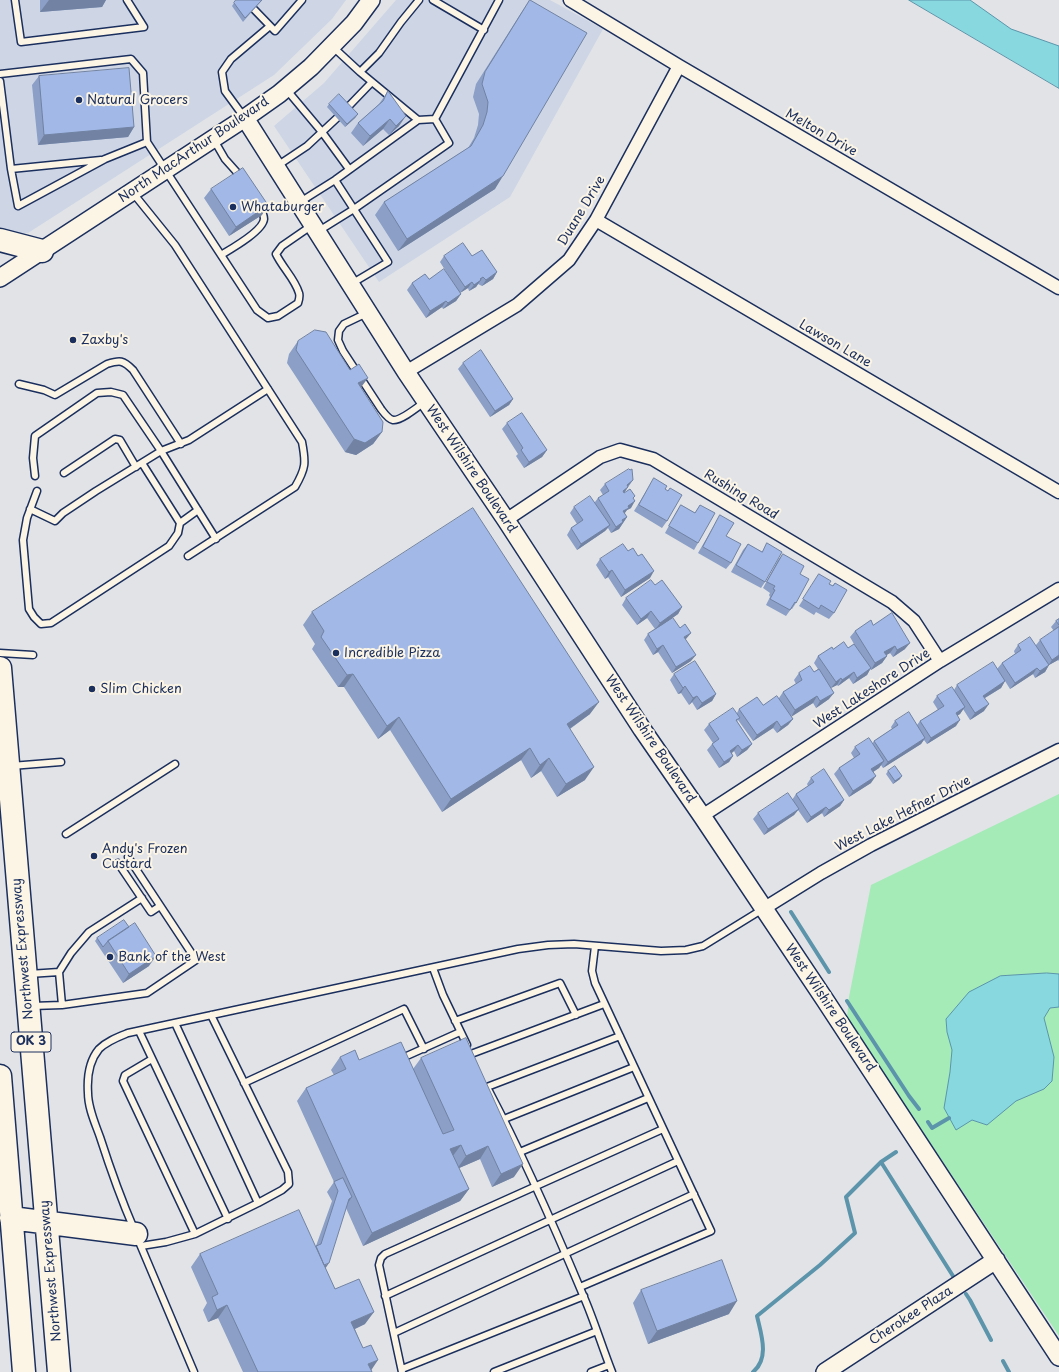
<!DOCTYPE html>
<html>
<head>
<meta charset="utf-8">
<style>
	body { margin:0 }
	canvas { display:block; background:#e1e3e6 }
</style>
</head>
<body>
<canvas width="1059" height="1372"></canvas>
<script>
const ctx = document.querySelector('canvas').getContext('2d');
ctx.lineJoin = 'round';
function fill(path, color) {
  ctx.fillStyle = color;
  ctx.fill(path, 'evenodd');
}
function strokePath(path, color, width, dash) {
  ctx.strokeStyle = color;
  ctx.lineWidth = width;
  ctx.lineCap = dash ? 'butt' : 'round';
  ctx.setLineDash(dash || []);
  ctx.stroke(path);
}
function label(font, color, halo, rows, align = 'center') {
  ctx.font = font + ' "Playpen Sans",sans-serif';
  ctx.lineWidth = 4;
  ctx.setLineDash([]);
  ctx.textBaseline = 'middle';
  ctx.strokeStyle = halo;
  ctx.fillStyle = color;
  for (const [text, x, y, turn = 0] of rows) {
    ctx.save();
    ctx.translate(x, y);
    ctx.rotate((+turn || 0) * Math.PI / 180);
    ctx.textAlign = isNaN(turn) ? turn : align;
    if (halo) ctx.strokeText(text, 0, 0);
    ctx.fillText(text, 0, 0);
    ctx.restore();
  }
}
fill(new Path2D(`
	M0,0h346l-14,19 -58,56 -246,158 -16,1 -12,-1z
	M396,0h154l53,29 -93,168 -131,85 -105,-156 50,-43z`), '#ced6e6');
fill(new Path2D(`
	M1059,794v542l-212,-318 2,-21 22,-112z`), '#a4ebb8');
const water = new Path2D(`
	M909,0h61l41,29 48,17v42z
	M1047,973l12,1v33l-9,1 -6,10 10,39 -2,24 -8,8 -28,12 -29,24 -15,-5 -16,10 -12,-22 6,-36 2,-22 -5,-18 -1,-13 23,-27 31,-16z`);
fill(water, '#87d9df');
strokePath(water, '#5c95ab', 1);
strokePath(new Path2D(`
	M791,912l38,60
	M847,1001l62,95 10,13
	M928,1122l4,6 17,-10
	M896,1152l-15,10 72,114
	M966,1294l4,6 21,40
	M1003,1361l6,11
	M753,1372c17,-14 8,-38 4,-56l63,-51 35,-32 -9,-36 35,-35`), '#5c95ab', 4);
const lane = new Path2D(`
	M15,0l6,42 123,-15 -17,-27
	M245,0l30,31 27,-31
	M433,0l51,30
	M333,47l27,25
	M0,74l131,-15 12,14 4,69 -42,17 -87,47 -7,-37 -11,-88
	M286,89l36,43 27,37
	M347,108l25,-26
	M244,117l-19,-26 -3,-19 9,-13 39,-33
	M418,120l-58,-48 19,-19 22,-31 18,-22
	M214,140l11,19 17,19
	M147,142l110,168 11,8 10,-2 20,-13c1,-3 2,-7 1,-10 -4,-14 -17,-26 -23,-39l6,-8 29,-20
	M277,166l30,-20 30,-28
	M11,169l90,-9
	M335,180l53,82 -37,22
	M133,193l42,52 127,197c4,21 4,26 -7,45l-107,69
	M300,202l35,-22 83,-60 17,-1 64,-119
	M317,232l37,-23 95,-66 -14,-24
	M221,255c10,-6 42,-24 43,-36 0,-3 -2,-8 -4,-12
	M367,313l-23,11 -5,7 -1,9 5,11 38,58c3,4 7,10 12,11 8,1 26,-14 33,-19
	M19,384l25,6 11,5 52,-31c13,-4 16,-4 26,6l48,74
	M64,473l51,-34 5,1 16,27
	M35,476l-2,-18 2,-22 62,-43 14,-1 12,3 38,56 55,88
	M37,491l-10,27 -4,22 6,69 5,8 7,7 10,-1 118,-77 9,-13 2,-10 -38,-60
	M30,509l25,12 8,-8 33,-22 65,-40 28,-11 79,-51
	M180,523l18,-13
	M0,653l33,2
	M11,766l50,-4
	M66,834l109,-70
	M118,863l33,49 9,-6
	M433,968l10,27 24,50
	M29,974l30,-2
	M62,1005l-3,-33 12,-19 18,-21 53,-34
	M32,1006l30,-1 85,-12 49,-33 -68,-103
	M455,1021l105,-38 16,32
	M175,1023l83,180
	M139,1031l89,188
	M471,1054l133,-50
	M152,1059l-27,16 -2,6 72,153
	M400,1059l60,-27
	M244,1083l160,-74 20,40
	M487,1087l133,-51
	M489,1091c35,66 65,135 94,204 11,25 19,52 29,77
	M504,1119l130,-52
	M520,1152l128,-54
	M134,1229c-13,-30 -24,-61 -34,-92 -5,-14 -12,-29 -12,-44 -1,-15 1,-32 11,-44 8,-8 19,-12 29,-16l390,-84 30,-4 26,-1 87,7 25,-1 17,-4 60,-37
	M137,1237l57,135
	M141,1246l25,-4 29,-8 63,-31 24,-13 7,-6 -1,-12 -77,-157
	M580,1287l131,-56 -116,-248 -3,-12 3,-25
	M385,1296l293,-135
	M394,1333l300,-139
	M402,1369l182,-73
	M402,1372l-23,-107 2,-7 4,-4 278,-125
	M494,1372l103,-41
	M591,1372l18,-7`);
const street = new Path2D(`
	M570,0l109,66 380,222
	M596,220l463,272
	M406,372l111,-67 52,-45 27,-40 83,-154
	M506,520l94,-63 20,-7 33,9 239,143 22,19 26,40
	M702,816l238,-155 119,-72
	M763,909l58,-36 50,-28 188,-95`);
const secondary = new Path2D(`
	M245,118l161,254 100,148 136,209 60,87 123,184 234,357
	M0,278l245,-160 34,-24 32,-27 43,-44 17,-23
	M825,1372l171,-112`);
const highway = new Path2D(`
	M0,240l42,11
	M0,668l59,704
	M0,1076l24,296
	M11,1218l125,16`);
strokePath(lane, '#1b2f5e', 9);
strokePath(street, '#1b2f5e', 15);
strokePath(secondary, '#1b2f5e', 20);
strokePath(highway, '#1b2f5e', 25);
strokePath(lane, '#fcf5e5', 6);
strokePath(street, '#fcf5e5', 12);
strokePath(secondary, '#fcf5e5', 17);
strokePath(highway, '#fcf5e5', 22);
fill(new Path2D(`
	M40,0h66l-4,7 -62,5z
	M262,0l-19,22 -11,-16 2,-3z
	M530,0l-35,189 -97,62 -23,-36 9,-13 84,-54 6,-10 4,-13 1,-11 -6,-17 3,-13 45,-71z
	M39,76l95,51 -6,10 -90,8 -6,-60z
	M388,91l11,35 -10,9 -6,-6 -20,17 -12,-13 7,-10 21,-19z
	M329,104l29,10 -3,4 -10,9 -18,-20z
	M211,189l51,26 -33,21 -25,-38z
	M444,256h28l25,16 -4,7 -11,7 -4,-2 -2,3 -7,4 -1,-3 -8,5 1,1 -5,7 -13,8 -1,-2 -16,11 -19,-28 5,-7 17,-4 28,10 -17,-27z
	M298,341l63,47 21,44 -9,12 -17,11 -11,-3 -58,-89 2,-9z
	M463,363l50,36 -4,6 -19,12 -32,-48z
	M507,423l40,27 -5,7 -18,11 -8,-12 2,-2 -16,-25z
	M654,478l11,11 2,32 -5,7 -28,-17 16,-26z
	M633,480l-9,13 11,3 -2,2 -2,10 -4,2 -3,4 3,3 -8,12 -8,4 -3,-5 -3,3 -28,19 -10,-15 4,-7 6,-4 -7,-11 4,-6 21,-5 3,-4 5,-3 -3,-5 5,-6z
	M681,505l14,8 5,-8 -2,38 -4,7 -29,-17 12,-22z
	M720,515l6,21 5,27 -5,6 -28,-16 18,-31z
	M767,543l-2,39 -4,6 -30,-16 12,-22 5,-6 14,8z
	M628,551l22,27 -29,19 -13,-20 -3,2 -9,-14 4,-6z
	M783,554l17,20 -4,29 -4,6h-1l-5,7 -20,-11 4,-8 -1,-2 1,-2 -7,-5 15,-28z
	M819,574l10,10 3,2 3,-3 -1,30 -5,6 -13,-7 -2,3 -15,-9z
	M655,585l27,22 -4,7 -14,10 22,16 5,21 -19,12 -14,-21 -5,3 -9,-15 4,-6 7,-5 -8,-11 -10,7 -15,-20 4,-7z
	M312,612l278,102 -20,15 15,51 -28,17 -16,-26 -10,7 -10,-18 -79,52 -52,-82 -12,9 -34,-52h-6l-26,-38 3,-5 -12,-19z
	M1059,619v42l-1,-1 -9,5 -4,7 -10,6 -2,-4 -23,15 -5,-8 -4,7 -16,10 -1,13 -14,9 -7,-11 -3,5 -3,2 -1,10 -29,18 -3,-4 -3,4 -38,24 -2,-3 -2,3 -6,4 -2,11 -22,14 -15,-23 5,-6 15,-10 -3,-5 4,-6 17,-3 2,-3 18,-12 -1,-2 4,-6 22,4 3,-4 18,-11 -5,-8 4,-6 17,-6 3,-5 40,-16 5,-6 13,-9 -1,-3 4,-6h18l4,-5 14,-9 -3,-4 5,-6z
	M873,625l32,24 -12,8 -3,-4 -4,2 1,1 -5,7 -11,7 -1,-1 -3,6 -14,9 -4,-6 -11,8 -1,-1 -6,3 -2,11 -13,9 -3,-5 -22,13 2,3 -5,6 -11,8 -4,-5 -20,13 -15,-21 -1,1 15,23 -5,6 -10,7 -3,-6 -2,2 1,3 -4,6 -10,6 -12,-18 6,-7 -9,-13 5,-6 28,-11 2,-4 24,-4 16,-7 4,-6 13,-8 -2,-4 5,-7 15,-1 4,-3 -4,-6 4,-7 15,-7 15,-1 6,-4 -4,-7 5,-6z
	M674,674l42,20 -4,7 -15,9 -5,-8 -3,3 -8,-12 -3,1 -8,-14z
	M888,771l12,8 -7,5 -7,-10z
	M811,778l33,22 -4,6 -16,11 -2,-4 -15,10 -9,-13 -4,5 -30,20 -11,-16 5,-6 34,-13 4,-6 12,-8 -1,-2z
	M129,927l20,39 -26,17 -28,-42 2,-3z
	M340,1057l73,12 8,-11 93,119 -22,10 -12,-28 -21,9 10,21 -9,12 -97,45 -17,-38 -21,60 10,21 30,35 -10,5 17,43h-129l-25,-54 -10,4 -5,-12 4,-7 -16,-36 9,-13 116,-8 16,-45 -5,-9 7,-10 -37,-81 9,-13 28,-13 -3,-5z
	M641,1290l88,24 -81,30 -15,-41z`), '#8b9fc7');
fill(new Path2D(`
	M49,0h57l-4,7 -62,5z
	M358,114l-3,4 -10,9 2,-3z
	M406,116l-7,10 -10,9 7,-9z
	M390,119l-7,10 -20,17 7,-10z
	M134,127l-6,10 -90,8 6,-10z
	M503,176l-8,13 -97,62 9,-12z
	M268,205l-6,10 -33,21 7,-9z
	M497,272l-4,7 -11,7 4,-6z
	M483,277l-7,10 -7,4 5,-6z
	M472,282l-4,6 -8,5 5,-6z
	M461,294l-5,7 -13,8 5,-6z
	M446,301l-4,6 -16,11 4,-7z
	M368,378l-9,12 -1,-7z
	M513,399l-4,6 -19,12 5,-6z
	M382,432l-9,12 -17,11 -11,-3 9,-13z
	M547,450l-5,7 -18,11 5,-6z
	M633,480l-5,6 -6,5 5,-6z
	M628,487l-4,6 -1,-2z
	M635,501l-4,7 -4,2 -3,4 -1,-3 5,-5z
	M627,517l-8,12 -8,4 11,-13z
	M610,525l-5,6 -28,19 4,-6z
	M612,570l-4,7 -3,2 4,-7z
	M654,571l-4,7 -29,19 4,-7z
	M682,607l-4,7 -23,16 5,-7z
	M651,611l-4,7 -10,7 4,-6z
	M691,633l-5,6 -6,4 4,-6z
	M910,643l-5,6 -12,8 4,-7z
	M663,645l-5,7 -5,3 4,-6z
	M895,646l-5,7 -10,6 4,-7z
	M696,655l-5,6 -19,12 4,-6z
	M1059,655v3l-1,2 -9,5 -4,7 -10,6 5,-7 8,-5 4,-6z
	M887,656l-5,7 -11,7 4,-7z
	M871,668l-4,7 -14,9 4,-6z
	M1037,668l-4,6 -23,15 5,-6z
	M854,672l-5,6 -11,8 4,-6z
	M353,674l-9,13h-6l9,-12z
	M841,678l-4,7 -6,3 5,-6z
	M1005,681l-4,7 -23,14 5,-6z
	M685,686l-4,7 -3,1 5,-6z
	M834,693l-5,6 -13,9 4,-7z
	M716,694l-4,7 -15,9 5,-7z
	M697,696l-5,6 -3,3 4,-7z
	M817,696l-4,7 -22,14 4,-7z
	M599,702l-9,12 -32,23 9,-13z
	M989,704l-5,7 -14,9 5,-7z
	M965,707l-5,7 -9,5 5,-6z
	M399,717l-9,13 -12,9 9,-13z
	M793,719l-5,6 -11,8 4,-6z
	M960,720l-4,6 -29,18 4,-6z
	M777,721l-4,7 -20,13 4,-6z
	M925,738l-4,6 -38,24 5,-6z
	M752,744l-5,6 -10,7 5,-7z
	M738,745l-4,6 -8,6 4,-6z
	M530,748l-9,12 -79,52 9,-13z
	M733,756l-4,6 -10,6 5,-6z
	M549,758l-8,13 -10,7 9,-13z
	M884,761l-5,7 -12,8 4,-7z
	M594,767l-9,13 -28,17 9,-13z
	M876,776l-5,7 -22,14 4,-6z
	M902,776l-2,3 -7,5 2,-3z
	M844,800l-4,6 -16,11 5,-7z
	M826,807l-4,6 -15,10 4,-6z
	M799,809l-5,6 -30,20 4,-6z
	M156,956l-7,10 -26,17 6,-9z
	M461,1145l-9,12 -2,-8z
	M488,1146l-8,13 -23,10 9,-13z
	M523,1164l-9,13 -22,10 9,-13z
	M469,1189l-9,12 -97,45 9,-13z
	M352,1197l-7,10 4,-8z
	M329,1263l-6,9 -1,-5z
	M737,1301l-8,13 -81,30 9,-13z
	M227,1305l-9,13 -10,4 9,-12z
	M374,1312l-9,12 -23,11 9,-13z
	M378,1360l-8,12 -2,-8z`), '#7182a2');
const building = new Path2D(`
	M236,0h26l-17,18 -11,-15z
	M530,0l57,33 -84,143 -96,63 -23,-37 87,-56 12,-21 4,-13 1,-10 -6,-18 3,-12z
	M129,68l5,59 -90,8 -5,-59z
	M388,91l18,25 -10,10 -6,-7 -20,17 -12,-13 25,-22z
	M339,94l19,20 -11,10 -18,-20z
	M243,168l25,37 -32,22 -25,-38z
	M463,243l9,13 10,-6 15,22 -11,8 -3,-3 -3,2 1,1 -7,5 -2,-3 -7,5 -21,-31z
	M444,269l17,25 -13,9 -2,-2 -16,10 -18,-28 13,-9 4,5z
	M315,330l11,2 24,38 9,-6 9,14 -10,5 25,39 -1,10 -17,11 -11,-4 -58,-89 2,-9z
	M481,350l32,49 -18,12 -32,-48z
	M522,413l25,37 -18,12 -8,-12 2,-2 -16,-25z
	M629,469l1,1 2,-1 1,11 -6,5 1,2 -5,4 1,2 6,-4 5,7 -2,2 2,3 -7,5 1,2 -6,3 4,6 -5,3 1,2 -7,5 -18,-29 11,-7 -4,-7z
	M654,478l13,8 -2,3 3,2 2,-3 12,7 -15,26 -28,-16z
	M590,496l20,29 -29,19 -10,-16 12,-8 -9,-13z
	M681,505l14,8 5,-8 15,8 -17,30 -29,-17z
	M473,508l126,194 -32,22 27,43 -28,17 -17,-26 -9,7 -10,-17 -79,51 -52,-82 -12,9 -34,-52 -6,1 -26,-38 3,-6 -12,-19z
	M720,515l14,8 -8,13 15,8 -10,19 -28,-16z
	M767,543l15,9 -17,30 -29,-17 12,-21 14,8z
	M623,544l5,7 5,-3 5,8 4,-2 12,17 -29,19 -13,-20 -3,2 -9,-13z
	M783,554l21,12 -4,8 9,5 -13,24 -1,-1 -5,8 -20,-11 5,-9 -2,-1 2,-3 -8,-4z
	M819,574l12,7 -2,3 4,2 2,-3 12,7 -13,23 -13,-8 -2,4 -16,-10z
	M651,580l4,5 7,-5 20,27 -22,16 -9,-12 -10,8 -15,-21z
	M892,613l18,30 -13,7 -2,-4 -11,6 3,4 -12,7 -20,-32 16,-11 2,5z
	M673,618l7,10 5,-4 6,9 -7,4 12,18 -20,12 -13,-22 -6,4 -9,-15z
	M1059,619v6l-3,-4z
	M1059,627v28l-7,5 -12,-20z
	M1030,637l19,28 -9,6 -3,-3 -22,15 -13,-20 19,-13 -3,-5z
	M844,642l4,6 6,-4 17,24 -14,10 -3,-6 -12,8 -1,-2 -5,4 -18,-26 14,-9 1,2z
	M695,661l21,33 -14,9 -5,-7 -4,2 -8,-12 -2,2 -9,-14z
	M993,662l12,19 -22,15 6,8 -14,9 -18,-28z
	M810,666l4,6 5,-3 15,24 -14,8 -3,-5 -22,14 -12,-18 19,-12 -3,-7z
	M952,687l13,20 -9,6 4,7 -29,18 -11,-17 24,-15 -7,-10z
	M777,696l16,23 -12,8 -4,-6 -20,14 -18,-26 18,-12 6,8z
	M733,708l7,10 -4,2 16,24 -10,6 -4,-5 -8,6 3,5 -9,6 -12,-18 7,-5 -10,-15z
	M909,712l16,26 -37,24 -14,-21 24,-16 -3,-4z
	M869,738l15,23 -13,8 5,7 -23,15 -14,-23 21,-14 -5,-7z
	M895,766l7,10 -7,5 -7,-10z
	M824,769l20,31 -15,10 -3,-3 -15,10 -15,-23 18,-12 -3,-4z
	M788,793l11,16 -31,20 -10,-16z
	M124,920l5,7 -21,14 -5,6 -6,-9z
	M135,923l21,33 -27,18 -21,-33z
	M466,1038l57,126 -22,10 -13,-28 -22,10 -5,-11 -11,4 19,40 -97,44 -66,-145 40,-19 -6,-12 15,-7 4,10 42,-18 42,92 11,-4 -33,-72z
	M343,1178l9,19 -3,2 -20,64 -5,2 -8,-19 5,-2 17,-53 -4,-9z
	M299,1210l36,79 24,-10 15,33 -23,10 12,26 8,-3 7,15 -10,4 4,8h-114l-31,-67 -10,5 -5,-13 6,-3 -18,-40z
	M722,1260l15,41 -80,30 -16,-41z`);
fill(building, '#a2b9e7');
strokePath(building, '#7182a2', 1);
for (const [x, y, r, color] of [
	[79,100,4,"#1b2f5e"],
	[233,207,4,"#1b2f5e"],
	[73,340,4,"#1b2f5e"],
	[336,653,4,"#1b2f5e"],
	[92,689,4,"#1b2f5e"],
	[94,856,4,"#1b2f5e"],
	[110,957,4,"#1b2f5e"]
]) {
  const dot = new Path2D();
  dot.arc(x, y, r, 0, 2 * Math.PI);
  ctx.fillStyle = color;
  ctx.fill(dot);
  strokePath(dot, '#fcf5e5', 1.5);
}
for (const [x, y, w] of [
	[31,1042,40]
]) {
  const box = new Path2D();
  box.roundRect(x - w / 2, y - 10, w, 20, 3);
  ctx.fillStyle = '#fcf5e5';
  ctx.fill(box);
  strokePath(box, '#1b2f5e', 1);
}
label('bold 12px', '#1b2f5e', null, [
	["OK 3",31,1042]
]);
label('13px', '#1b2f5e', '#fcf5e5', [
	["Natural Grocers",87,100],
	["Whataburger",241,207],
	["Zaxby's",81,340],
	["Incredible Pizza",344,653],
	["Slim Chicken",100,689],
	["Andy's Frozen",102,849],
	["Custard",102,864],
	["Bank of the West",118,957]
], 'left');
label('13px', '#1b2f5e', '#fcf5e5', [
	["Melton Drive",821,133,30],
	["North MacArthur Boulevard",194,150,-34],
	["Duane Drive",582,211,-59],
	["Lawson Lane",835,344,30],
	["West Wilshire Boulevard",471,469,56],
	["Rushing Road",741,495,31],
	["West Lakeshore Drive",872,689,-33],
	["West Wilshire Boulevard",650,739,56],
	["West Lake Hefner Drive",903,814,-27],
	["Northwest Expressway",23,949,-95],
	["West Wilshire Boulevard",830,1008,56],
	["Northwest Expressway",51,1271,-95],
	["Cherokee Plaza",911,1316,-33]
]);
</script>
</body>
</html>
